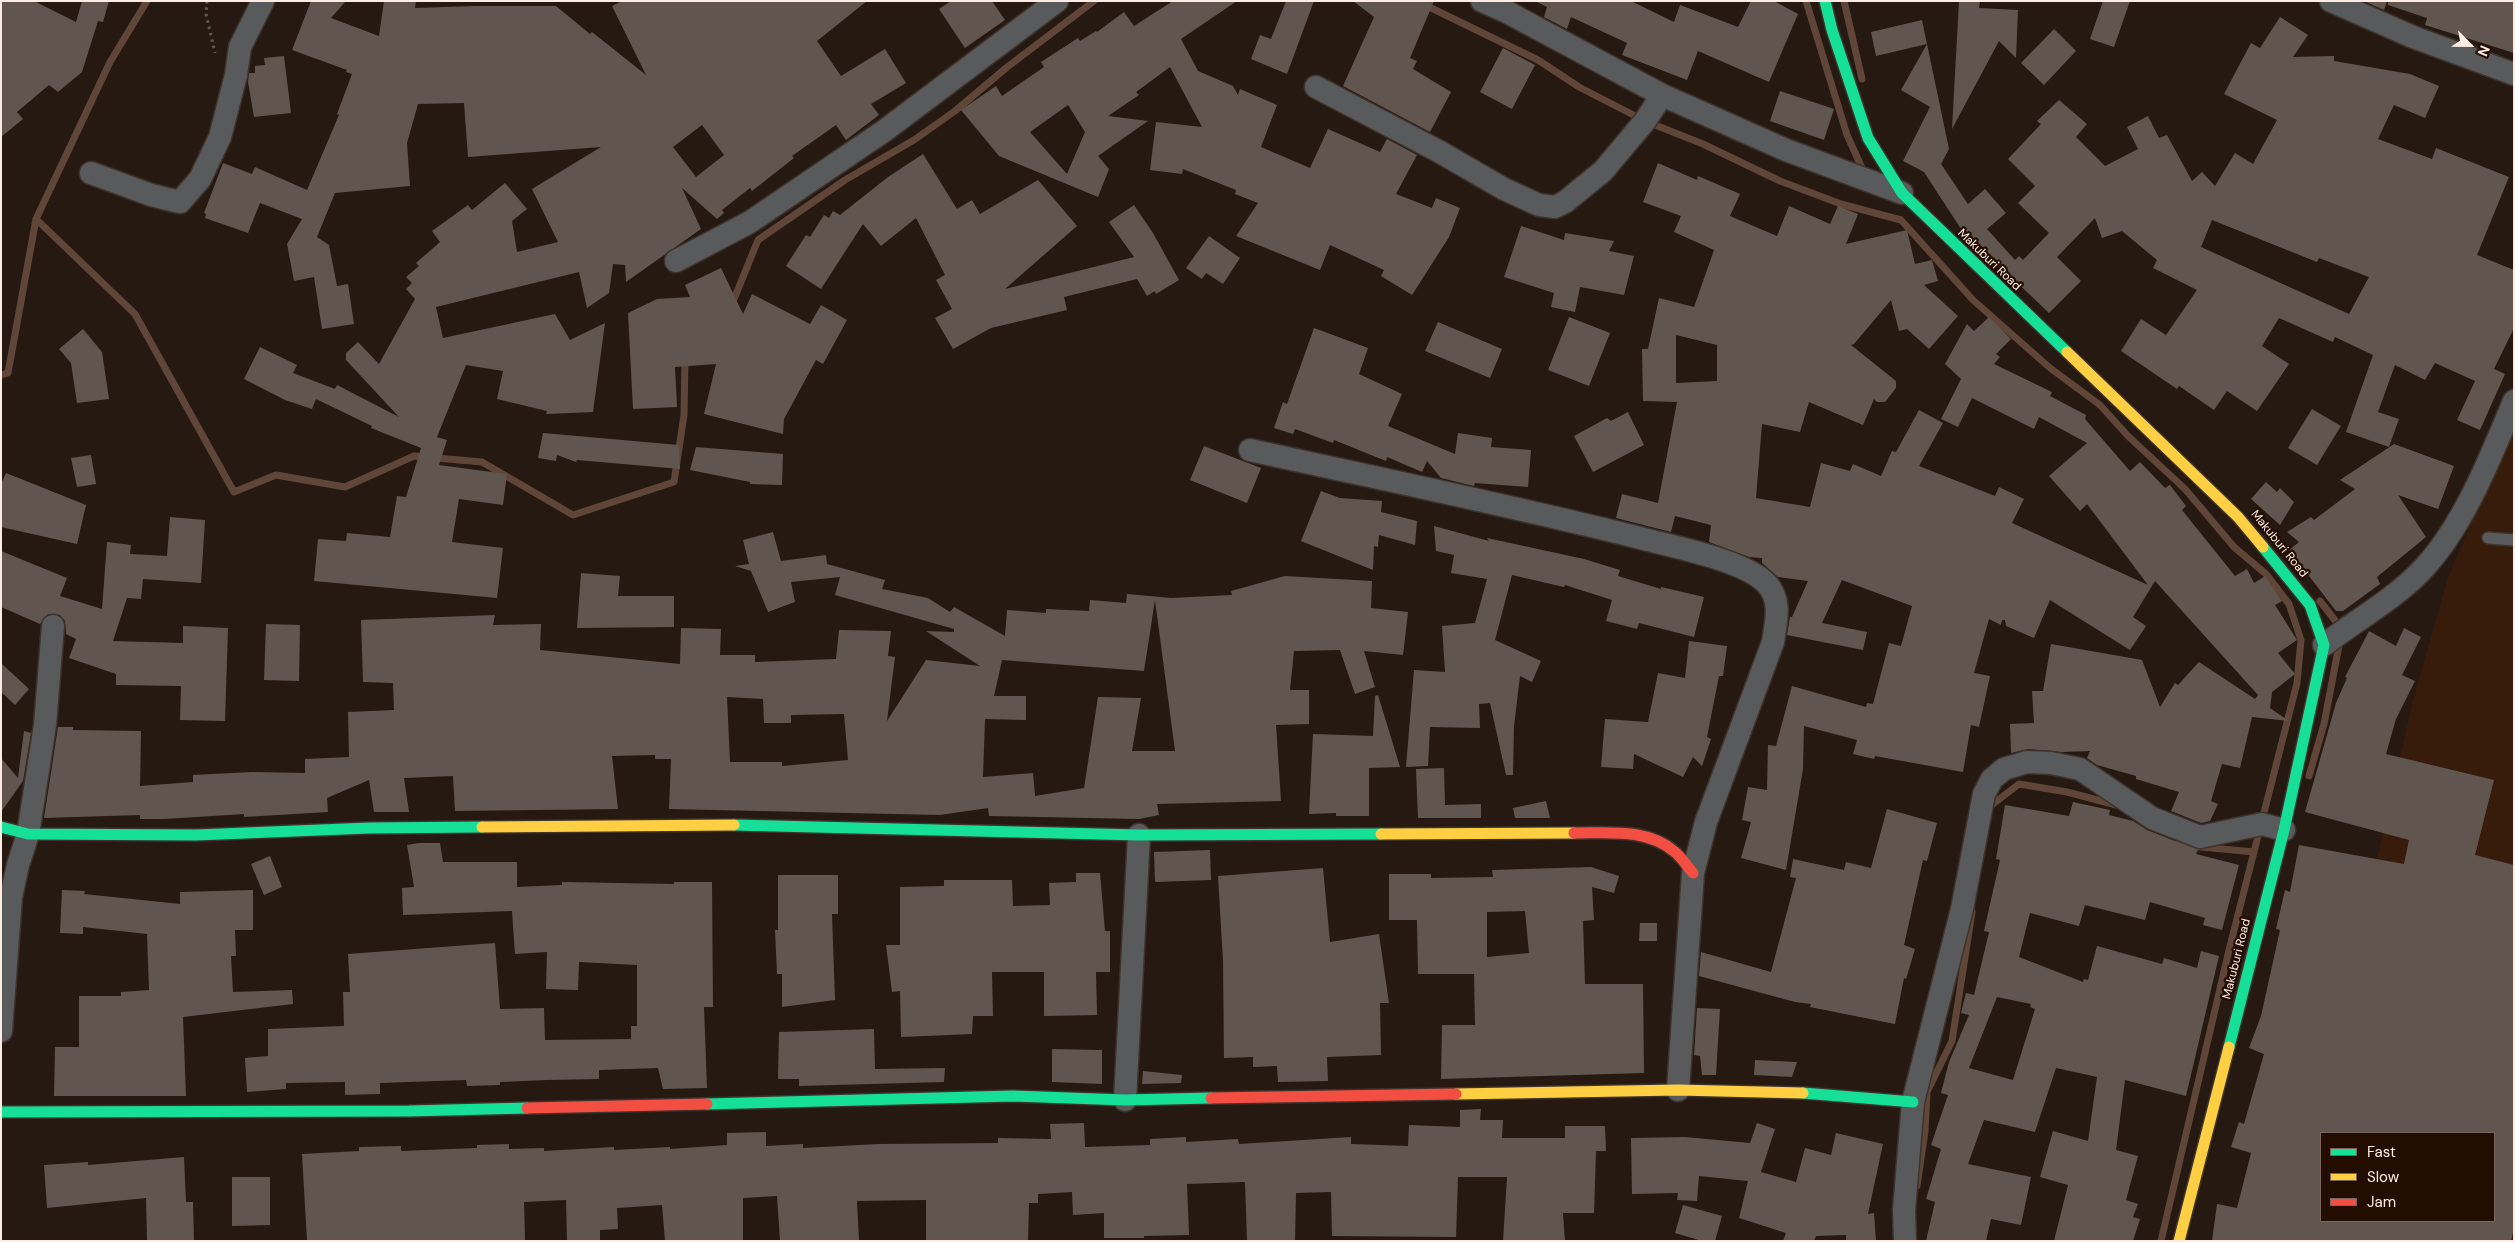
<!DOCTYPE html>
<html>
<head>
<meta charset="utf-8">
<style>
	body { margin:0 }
	#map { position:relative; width:2515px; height:1242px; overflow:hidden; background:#261911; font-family:"DM Sans",sans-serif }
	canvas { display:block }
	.frame { position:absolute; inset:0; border:2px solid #fdece3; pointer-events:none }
	.legend { position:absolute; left:2320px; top:1132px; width:175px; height:90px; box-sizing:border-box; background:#230d02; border:1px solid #7a665c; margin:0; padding:6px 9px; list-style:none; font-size:15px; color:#fdece3 }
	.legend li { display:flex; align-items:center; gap:10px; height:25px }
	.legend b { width:25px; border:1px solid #7a665c }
	.north { position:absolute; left:2445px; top:20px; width:50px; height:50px; -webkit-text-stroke:4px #230d02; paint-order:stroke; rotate:113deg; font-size:14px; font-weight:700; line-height:20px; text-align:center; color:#fdece3 }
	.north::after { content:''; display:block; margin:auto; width:18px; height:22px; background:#fdece3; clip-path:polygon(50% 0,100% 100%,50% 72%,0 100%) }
</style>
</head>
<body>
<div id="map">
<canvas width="2515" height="1242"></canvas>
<div class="frame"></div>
<ul class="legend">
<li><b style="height:6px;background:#16e098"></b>Fast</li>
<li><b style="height:6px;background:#ffcf43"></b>Slow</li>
<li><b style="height:6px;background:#f24e42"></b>Jam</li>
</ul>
<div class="north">N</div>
</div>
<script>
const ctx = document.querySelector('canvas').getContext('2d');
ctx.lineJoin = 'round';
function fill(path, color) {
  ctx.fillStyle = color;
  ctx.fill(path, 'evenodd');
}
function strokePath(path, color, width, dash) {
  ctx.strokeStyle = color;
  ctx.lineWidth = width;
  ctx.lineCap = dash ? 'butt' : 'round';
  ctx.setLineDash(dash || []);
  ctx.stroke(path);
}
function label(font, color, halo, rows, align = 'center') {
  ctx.font = font + ' "DM Sans",sans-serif';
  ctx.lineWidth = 4.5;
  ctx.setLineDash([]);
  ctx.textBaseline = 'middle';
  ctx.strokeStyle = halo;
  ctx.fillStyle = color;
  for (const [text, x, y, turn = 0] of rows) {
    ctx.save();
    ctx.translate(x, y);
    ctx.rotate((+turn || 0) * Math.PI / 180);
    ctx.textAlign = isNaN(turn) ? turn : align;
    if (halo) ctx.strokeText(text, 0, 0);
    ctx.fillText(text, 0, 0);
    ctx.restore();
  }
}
fill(new Path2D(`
	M2514,421v820h-223l122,-541 35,-122zM2321,1133h173v88h-173z`), '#371c0c');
strokePath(new Path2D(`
	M1806,1l41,134 15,33
	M1844,1l18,78
	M1423,4l115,56 41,27 66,34 58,23 77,37 61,23 60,16 72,80 77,68 50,37 28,31 57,53 49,58 32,27 23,30 12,36 -4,43 -68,267 -68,291
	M36,219l99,95 99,178 42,-17 69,12 69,-31 68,6 91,53 101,-33 10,-67 1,-57
	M732,304l26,-64 87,-60 69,-40 41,-29 51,-43 88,-67
	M1,375l7,-2 28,-154 74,-157 37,-61
	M2320,601l21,27
	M2309,776l15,-52 16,-84
	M1989,810v-3l30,-23 48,8 53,14
	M2177,833l3,12 74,7
	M1917,1186l8,-55 2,-39 25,-51 20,-129`), '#5f4638', 7);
fill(new Path2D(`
	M1,1h33l42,21 6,-21h27l-6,21 -5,-1 -16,51 -24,20 -9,-7 -32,27 6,7 -22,18z
	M311,1h35l-15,17 48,18 5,-35h32l-1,7 59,-2h82l34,28 2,-2 54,43 -34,-69 10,-5h245l-50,40 24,35 44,-27 21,34 -35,21 8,11 -33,25 -10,-15 -44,31 2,2 -42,33 -2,-3 -28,22 2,3 -7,6 -35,-31 19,41 -75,53 -1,-17 -12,-1 -4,29 -22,15 -8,-36 -143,35 7,31 112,-24 15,26 35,-17 -12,89 -47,2 1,-3 -50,-12 6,-28 -37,-6 -29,72 10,3 -8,25 68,9 -4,31 -44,-6 -7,43 51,6 -6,50 -183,-17 4,-42 28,2 1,-8 43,4 7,-41 9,1 15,-49 -50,-20 1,-2 -56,-27 -4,10 -27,-9 -41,-21 16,-32 37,18 -4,8 42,16 2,-4 62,32 -53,-57v-7l12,-11 21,22 36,-65 -9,-10 6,-6 -6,-6 13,-11 -3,-3 24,-21 -8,-11 36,-26 4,5 33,-27 22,26 -15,12 5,31 41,-10 -26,-53 69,-42 -133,10 -4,-54 -46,1 -11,39 3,43 -75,7 -18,44 12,8 8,41 11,-2 6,40 -32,5 -8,-52 -20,4 -7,-37 15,-25 -42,-16 -12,30 -43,-15 1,-4 -2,-1 19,-50 29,11 3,-7 52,23 32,-75 -2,-1 15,-40 -6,-2 1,-2 -55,-20zM702,125l22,30 -28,22 -23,-30z
	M951,1h41l13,19 -40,28 -26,-39z
	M1173,1h64l-56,38 17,32 35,15 5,9 2,-6 37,16 -16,42 49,21 18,-39 52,23 7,-13 30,16 -21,39 36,14 4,-10 24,10 -11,29 -37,58 -31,-19 3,-6 -54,-25 -10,25 -84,-34 22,-33 -23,-9 1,-4 -53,-21 -1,5 -32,-4 6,-48 46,5 -32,-60 -34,25 3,3 -31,21 40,5 -50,35 11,13 -11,28 -99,-41 -38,-46 35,-24 6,10 42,-29 -3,-5 37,-24 2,3 16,-10 1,1 27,-20 10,14zM1068,105l17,27 -18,42 -37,-42z
	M1286,1h28l-27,73 -36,-15 9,-24 11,4z
	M1353,1h81l-24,57 7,3 -4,8 38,23 -21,40 -87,-46 31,-69z
	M1535,1h96l43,21 6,-17 58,22 13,-26h23l24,13 -29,68 -71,-31 -11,29 -65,-25 5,-12 -56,-26 -4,12 -23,-12 3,-10z
	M1959,1h21l-1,7 39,2 -2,48 -17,-17 -47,88z
	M2103,1h27l-16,46 -24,-8z
	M2364,1h23l-3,9z
	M2388,1h126v52l-89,-28 2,-7 -39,-13z
	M2280,17l28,18 -15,22 41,-1v5l76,13 29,12 -14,32 -31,-13 -16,34 54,20 4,-11 73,29 -32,78 37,15v58l-20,41 11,5 -25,56 -23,-10 18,-39 -40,-18 -10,17 -30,-15 -17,47 21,7 -10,28 -43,-15 27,-77 -38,-18 -2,5 -54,-24 -17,28 27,18 -32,47 -30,-20 -13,19 -35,-24 -2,3 -56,-38 20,-32 25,16 31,-45 -44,-22 4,-8 -35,-29 -20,7 -7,-20 -38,39 24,24 -32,32 -88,-84 -37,-57 -21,-11 27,-54 -29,-17 26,-46 22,105 -8,15 27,40 17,-15 21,24 -19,16 28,31 4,-4 4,4 26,-27 -31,-30 17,-17 -27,-27 33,-35 -4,-3 22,-21 28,24 -11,13 29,29 33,-17 -11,-22 21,-11 11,22 8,-3 25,46 10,-9 13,14 20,-33 18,11 24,-44 -53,-26 27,-51 9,5zM2212,220l105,42 2,-4 50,19 -20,37 -148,-67z
	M1922,20l5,24 -51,12 -5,-24z
	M2054,29l22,22 -32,34 -23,-22z
	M1503,48l32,17 -23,44 -32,-17z
	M284,56l7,57 -37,4 -6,-35 1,-9h6v-7l10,-1 -1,-7z
	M1780,91l54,18 -10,31 -54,-19z
	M923,154l34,55 15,-9 8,14 58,-34 39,46 -72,63 129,-32 -25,-35 25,-17 19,28 26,47 -23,14 -1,-3 -8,5 -10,-17 -73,18 3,13 -76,18 -38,21 -18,-31 17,-9 -16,-29 9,-5 -29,-57 -35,28 -18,-22 -42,65 -35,-23 20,-31 4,2 14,-22 5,3 4,-7 7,4 48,-38z
	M1658,163l39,17 1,-4 42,18 -10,22 47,20 12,-30 41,18 8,-18 20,8 -12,30 61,-14 8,34 17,-4 6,21 -14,4 34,31 -29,33 -22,-20 -8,2 -8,-31 -37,44 -3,1 45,36v7l-11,14h-8l-3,-3 -11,26 -54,-23 -9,30 -38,-8 -6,74 54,9 11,-44 29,8 3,-7 28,12 11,-25 4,1 23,-42 24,13 -24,43 76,30 4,-9 25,12 -12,24 136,62 -61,-81 -7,7 -31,-35 38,-33 -48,-26 -5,12 -62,-31 -14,29 -17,-8 20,-40 -16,-15 22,-40 7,7 15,-14 22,22 -15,15 4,3 -6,7 58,28 -2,4 36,19 -1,4 45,52 10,-9 25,26 5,-3 16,21 -4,4 53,66 12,-7 7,14 11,-7 17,25 -7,4 22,35 -19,13 17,21 -23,18 -2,16 19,13 -37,-4 -12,51 -18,-4 -11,37 7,3 -8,17 -9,2 -30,-12 8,-19 -43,-13v-3l-39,-11 -10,-7 3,-7 -28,1 -34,-3 -17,4 -1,-29 24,-1 -2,-32h11l8,-47 91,16 18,47 15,-24 3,2 21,-23 56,37 3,-4 -103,-114 -22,36 13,9 -16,24 -80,-50 -16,38 -28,-12 -1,-6h-3l-1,5 -12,-6 -15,54 16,3 -11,51 -8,-2 -8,47 -88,-16 -1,3 -21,-5 4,-14 -53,-14 -1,43 -17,101 -45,-12 10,-36 -9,-2 6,-33 19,3 1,-45 8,1 16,-60 74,21 1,-4 6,1 16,-61 12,3 11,-40 -70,-26 -20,43 45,9 -4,18 -76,-15 3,-18h2l16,-36 -30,-4 -16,-14v-5l-13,-1 -40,-15 2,-17 -36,-9 -4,16 -55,-14 6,-24 36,9 19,-101 -34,-1 -1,-52h6l11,-51 35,9 20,-57 -40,-18 7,-16 -38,-14zM1676,335l41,10v36l-41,2z
	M1521,226l43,14 1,-7 49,8 -5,10 25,5 -10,39 -44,-8 -5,25 -24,-5 3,-14 -50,-16z
	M1209,236l31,22 -17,26 -17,-11 -4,6 -16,-11z
	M721,268l22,46 9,-20 58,30 11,-19 26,15 -24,44 -7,-4 -32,59 -1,15 -79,-20 12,-50 -41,3 2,40 -44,2 -5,-96 29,-14 33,-2 -5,-12z
	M1569,317l41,16 -21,53 -41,-16z
	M1438,322l64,27 -12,29 -65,-27z
	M1314,328l54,20 -9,26 43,20 -14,32 67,28 3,-21 34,5 -1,9 40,3 -3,37 -53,-4 -1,3 -33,-8 -14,-17 -5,11 -35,-15 -1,4 -52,-21 -1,3 -38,-14 -2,5 -19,-6 9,-26 4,2z
	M83,329l19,23 7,47 -32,4 -6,-40 -12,-14z
	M2312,409l29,17 -24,39 -29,-17z
	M1628,412l16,33 -51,27 -19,-36 33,-18 4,3z
	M543,433l136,12 1,24 -103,-9 -1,2 -19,-7 -1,6 -18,-3z
	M2394,444l60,22 -16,43 -40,-14 28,42 -49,40 3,7 -37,27h-7l-47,-61 10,-8 -12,-10 24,-15 3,3 41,-31 -15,-9z
	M1204,446l57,22 -14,35 -57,-23z
	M696,447l87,7 -1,31 -32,-1v-2l-60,-12z
	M91,455l5,29 -19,3 -6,-29z
	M6,473l80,32 -9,39 -76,-17v-43z
	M2266,482l11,10 3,-4 14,14 -14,23 -29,-26z
	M1321,491l19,7 42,3 -1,11 36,9 -2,24 -36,-10 -1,12 -4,-1 -1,24 -72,-29z
	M170,517l35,3 -4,63 -58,-4 -2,20 -14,-1 -14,43 70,2v-17l45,2 -3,93 -45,-1 1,-34 -65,-1v-11l-47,-16 7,-19 -10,-5 -1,-13 -5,-6 -12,-1 -8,10 -39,-17v-56l66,27 -7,18 42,13 5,-67 24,3 -1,9 37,2z
	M1434,526l55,15 -2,-3 97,21 36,11 -2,6 43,13v-2l43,10 -10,40 -55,-14 -2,6 -31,-8 6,-21 -47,-15 -1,2 -52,-12 -17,65 46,21 -9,21 -12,-6 -6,50 -1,49h-7l-16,-72 -11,1 1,24 -50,-1 -2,39 -22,1 8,-97 31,2 -3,-46 33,-3 12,-44 -36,-6 3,-18 -18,-4z
	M773,532l8,29 45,-6 1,9 58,16 -3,9 46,9 22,14 4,-5 51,29 2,-26 39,3v-4l43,2 1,-11 36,3 1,-9 44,4 61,-3 -1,-4 54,-15 87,5 -1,27 37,4 -5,43 -39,-4 11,36 -20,7 -15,-44 -46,1 -4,39h19v34l-33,1 5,76 -124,3 2,11 -20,4 -150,-3 -1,-8 -48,7 -271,-6 2,-50h-16v-4l-43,1 6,53 -163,2 -2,-35 -49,2 5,34h-35l-5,-32 -42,18 1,14 -84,5v-3l-79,5h-25v-4l-96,3 14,-91h15v3l68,1 -1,55 53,-4v-7l59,-3 53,1v-14l44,-2 -1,-45 46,-2 -1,-27 -30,-1 -2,-62 134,-5 -2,10 48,-1 -1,26 140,14 1,-36 40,1 -1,26h35v7l81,-3 3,-29 52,1 -3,25 7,1 -8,64 39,-61 54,6 -54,-35 28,1v-3l-119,-34 5,-18 -49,5 4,20 -27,10 -17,-41 -16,-5 14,-2 -6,-24zM1155,600l20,151h-43l9,-53 -43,-1 -14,91 -49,8 -2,-23 -50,4 2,-58 41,1v-24h-32l8,-36 142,11zM727,697l36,2 1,24h27v-8l53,-1 4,46 -66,6v-4h-52z
	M581,573l39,3 -2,20h56v31l-97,1z
	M266,624l34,1 -1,56 -35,-1z
	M2404,628l17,9 -19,38 13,6 -19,38 -10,35 108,26 -19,75 39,10v363l-3,13h-299l5,-37 20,4 14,-55 -20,-6 8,-25 5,2 20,-70 -15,-6 12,-32 19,-86 -4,-1 9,-39 5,2 9,-47 105,19 5,-24 -104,-28 31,-109 11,-25 -2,-1 24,-46 27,15zM2321,1133h173v88h-173z
	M1689,641l38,5 -4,30h-4l-12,61 4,2 -9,27 -9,-9 -10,20 -49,-23 -1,15 -32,-2 4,-48 43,3 10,-49 27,5z
	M1,663l28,26 -14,16 -14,-13z
	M1378,695l22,72 -31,1v48h-33v-3l-27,1 4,-80 60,2 2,-40z
	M24,731l7,2 -8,48 -22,31v-54l17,20z
	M1444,768l1,37 36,-1v14h-63l-2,-49z
	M1546,801l4,17h-35l-2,-10z
	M2073,802l37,8 -1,5 24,6 14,9 51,20 -2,4 43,11 -17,65 -19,-5 2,-7 -55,-16 -5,18 -60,-15 -6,21 -49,-13 -11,44 64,25 1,-3 4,1 9,-34 65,18 2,-6 33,10 4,-17 18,5 -33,140 -61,-16 -9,70 22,6 -12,44 12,4 -5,13 7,2 -7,22h-79l14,-56 -28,-8 13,-46 35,10 9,-64 -41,-9 -21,64 -51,-12 -16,44 63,13 -10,48 -30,-6 -5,22h-60l9,-39 -9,-3 15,-50 -10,-4 17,-50 -7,-2 8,-31 20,-47 -8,-2 5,-20 8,2 15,-63 -5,-1 16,-71 -4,-1 9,-54 64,11zM1997,997l34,7 -1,3 5,2 -22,71 -44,-12z
	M1887,809l50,14 -10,38 -4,-1 -19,85 11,4 -9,30 -2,-1 -9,46 -85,-17 1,-3 -16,-2 -96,-26 2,-24 70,20 25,-94 -6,-1 3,-18 51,11 2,-8 25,6z
	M419,843h21l3,19h74v25l45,-2v-3l112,2v-2h38l1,125h-9l3,81 -44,1 -5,-21 -59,2v9l-52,1 -47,2v3l-33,1 -1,-6 -86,3v11l-35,1v-13l-59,1v6l-39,3 -2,-34 23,-2v-27l76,-3 -1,-34h7l-2,-38 147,-11 5,66 44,-1 1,32 86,-1v-13h6v-61l-58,-3 -1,28 -32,-1 1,-37 -32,2 -3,-43 -109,4 -1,-27 12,-1 -7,-42z
	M1210,850l1,30 -56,2 -1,-30z
	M270,856l12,31 -18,8 -13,-31z
	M1591,867l28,9 -5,17 -22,-6 2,33 -11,1 2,63h58l1,89 -203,6 1,-54h33l-1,-51h-56l-1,-54h-28v-46h42v4l62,-1 -1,-7zM1525,911l4,42 -42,4v-45z
	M1323,868l7,74 49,-8 10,69h-9l1,52 -54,2 1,24 -50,1 -1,-16 -24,1v-10l-29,1 -1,-97 -5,-85z
	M1076,873h24l5,58h5v41h-14l1,43 -53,1v-44h-52l1,44h-20l-1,18 -71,3 -1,-46 -8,1 -6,-47h14v-58l44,-1v-6h68l1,26 37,-1 -1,-22 27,-1z
	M778,875h60v39h-6l3,86 -53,7v-33h-5l-2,-44h3z
	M62,890l23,1 -1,3 96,10v-12l73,-2v40h-18l1,26h-5l2,36 59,-2 1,14 -110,13 3,79h-132l1,-49h24v-51h42v-4l28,-2 -2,-56 -64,-7v7l-23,-1z
	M1640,923h17v18h-18z
	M1697,1008l23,1 -4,66h-14l-2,-19 -6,-1z
	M874,1029l1,40 70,-1 -1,14 -145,4v-7h-21l1,-47z
	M1052,1049l50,1v34l-50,-2z
	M1755,1060l42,2 -5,15 -38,-2z
	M1143,1071l39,4 -1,8 -39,1z
	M1481,1109l-1,11h23l-1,18h63v-12h40l1,25h-10l-2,62h-31l2,28h-62l4,-64h-49l-2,60 -124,-1 -1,-44 -35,1 -1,48h-48l-2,-59 -58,2 2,51 -45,1v2h-40v-25l-31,2 -1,-23 -34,2v9h-9l-1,38h-102v-41l-69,1 2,40h-79l-3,-45 -34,2v43h-78l-3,-36 -45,3 1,21 -18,1v11h-33l-1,-41 -42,2 1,39h-218l-5,-87 57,-3v-4l42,-1v5l76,-3v-3l32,-1v5l35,-1v3l70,-4v3l56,-3v2l57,-4v-12l39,-1v14l37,-2v4l76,-4 119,-1v-5l53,1 -1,-15 34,-1 1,24 65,-2v-6l36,-2v5l52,-3 1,5 112,-7v7l57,2 1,-21 51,2v-17z
	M1757,1123l18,6 -14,43 35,10 9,-34 26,7 5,-22 47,11 -15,70 6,-1 2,28h-30v-6l-30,1 -2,5h-31l3,-8 -47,-15 9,-37 -49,-5 -2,25 -20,-1 1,-7 -46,1 -1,-56 54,-1 65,6z
	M184,1157l2,45h7l1,39h-47l-1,-43 -99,10 -3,-43 44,-3v3z
	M232,1177h38v48l-38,1z
	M1683,1205l39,11 -7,25h-13l-27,-8z`), '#61564f');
const lane = new Path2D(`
	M2488,538l26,2`);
const street = new Path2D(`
	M1482,1l25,11 155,83 124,55 116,43
	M2331,1l82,36 101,37
	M1316,87l124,65 64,37 35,16 16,2 10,-5 38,-31 42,-50 17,-26
	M91,173l60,22 29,7 20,-23 20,-42 16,-62 4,-28 23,-46
	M676,261l74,-39 134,-91 173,-130
	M1250,450c131,29 263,56 394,89 31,8 102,22 123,45 15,17 9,37 6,58l-67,180 -13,51 -15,217
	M2324,645c32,-25 68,-44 97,-74 42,-43 70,-115 93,-170
	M1,1031l10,-134 7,-32 10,-31 17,-109 8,-99
	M1125,1100l14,-265
	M1905,1241l-1,-31 9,-108 49,-193 22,-115 8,-15 12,-10 23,-7 24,1 29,6 72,49 48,19 62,-13 22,6`);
const fast = new Path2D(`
	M1825,1l7,29 36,108 34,55 165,159
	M734,825l405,10 242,-1
	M1,827l27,7 168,1 173,-7 113,-1
	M2229,1047l55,-217 40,-185 -14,-40 -47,-58
	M1803,1093l110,9
	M707,1104l306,-8 112,4 86,-2
	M1,1112l408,-1 118,-3`);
const slow = new Path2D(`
	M2067,352l171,165 25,30
	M482,827l252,-2
	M1381,834l193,-1
	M1456,1094l222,-4 125,3
	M2179,1241l50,-194`);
const jam = new Path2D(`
	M1574,833c34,0 74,-5 101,19 7,6 12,14 18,21
	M1211,1098l245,-4
	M527,1108l180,-4`);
strokePath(lane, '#3e332c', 14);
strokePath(street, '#3e332c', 25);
strokePath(fast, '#3e332c', 14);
strokePath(slow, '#3e332c', 14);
strokePath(jam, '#3e332c', 14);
strokePath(new Path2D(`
	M207,1l-1,13 9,39`), '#5c5956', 3, [2.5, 4]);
strokePath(lane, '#585a5b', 11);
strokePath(street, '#585a5b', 22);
strokePath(fast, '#16e098', 11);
strokePath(slow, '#ffcf43', 11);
strokePath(jam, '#f24e42', 11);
label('12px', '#fdece3', '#230d02', [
	["Makuburi Road",1989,260,44],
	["Makuburi Road",2279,544,51],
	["Makuburi Road",2237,959,-76]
]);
</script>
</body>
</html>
